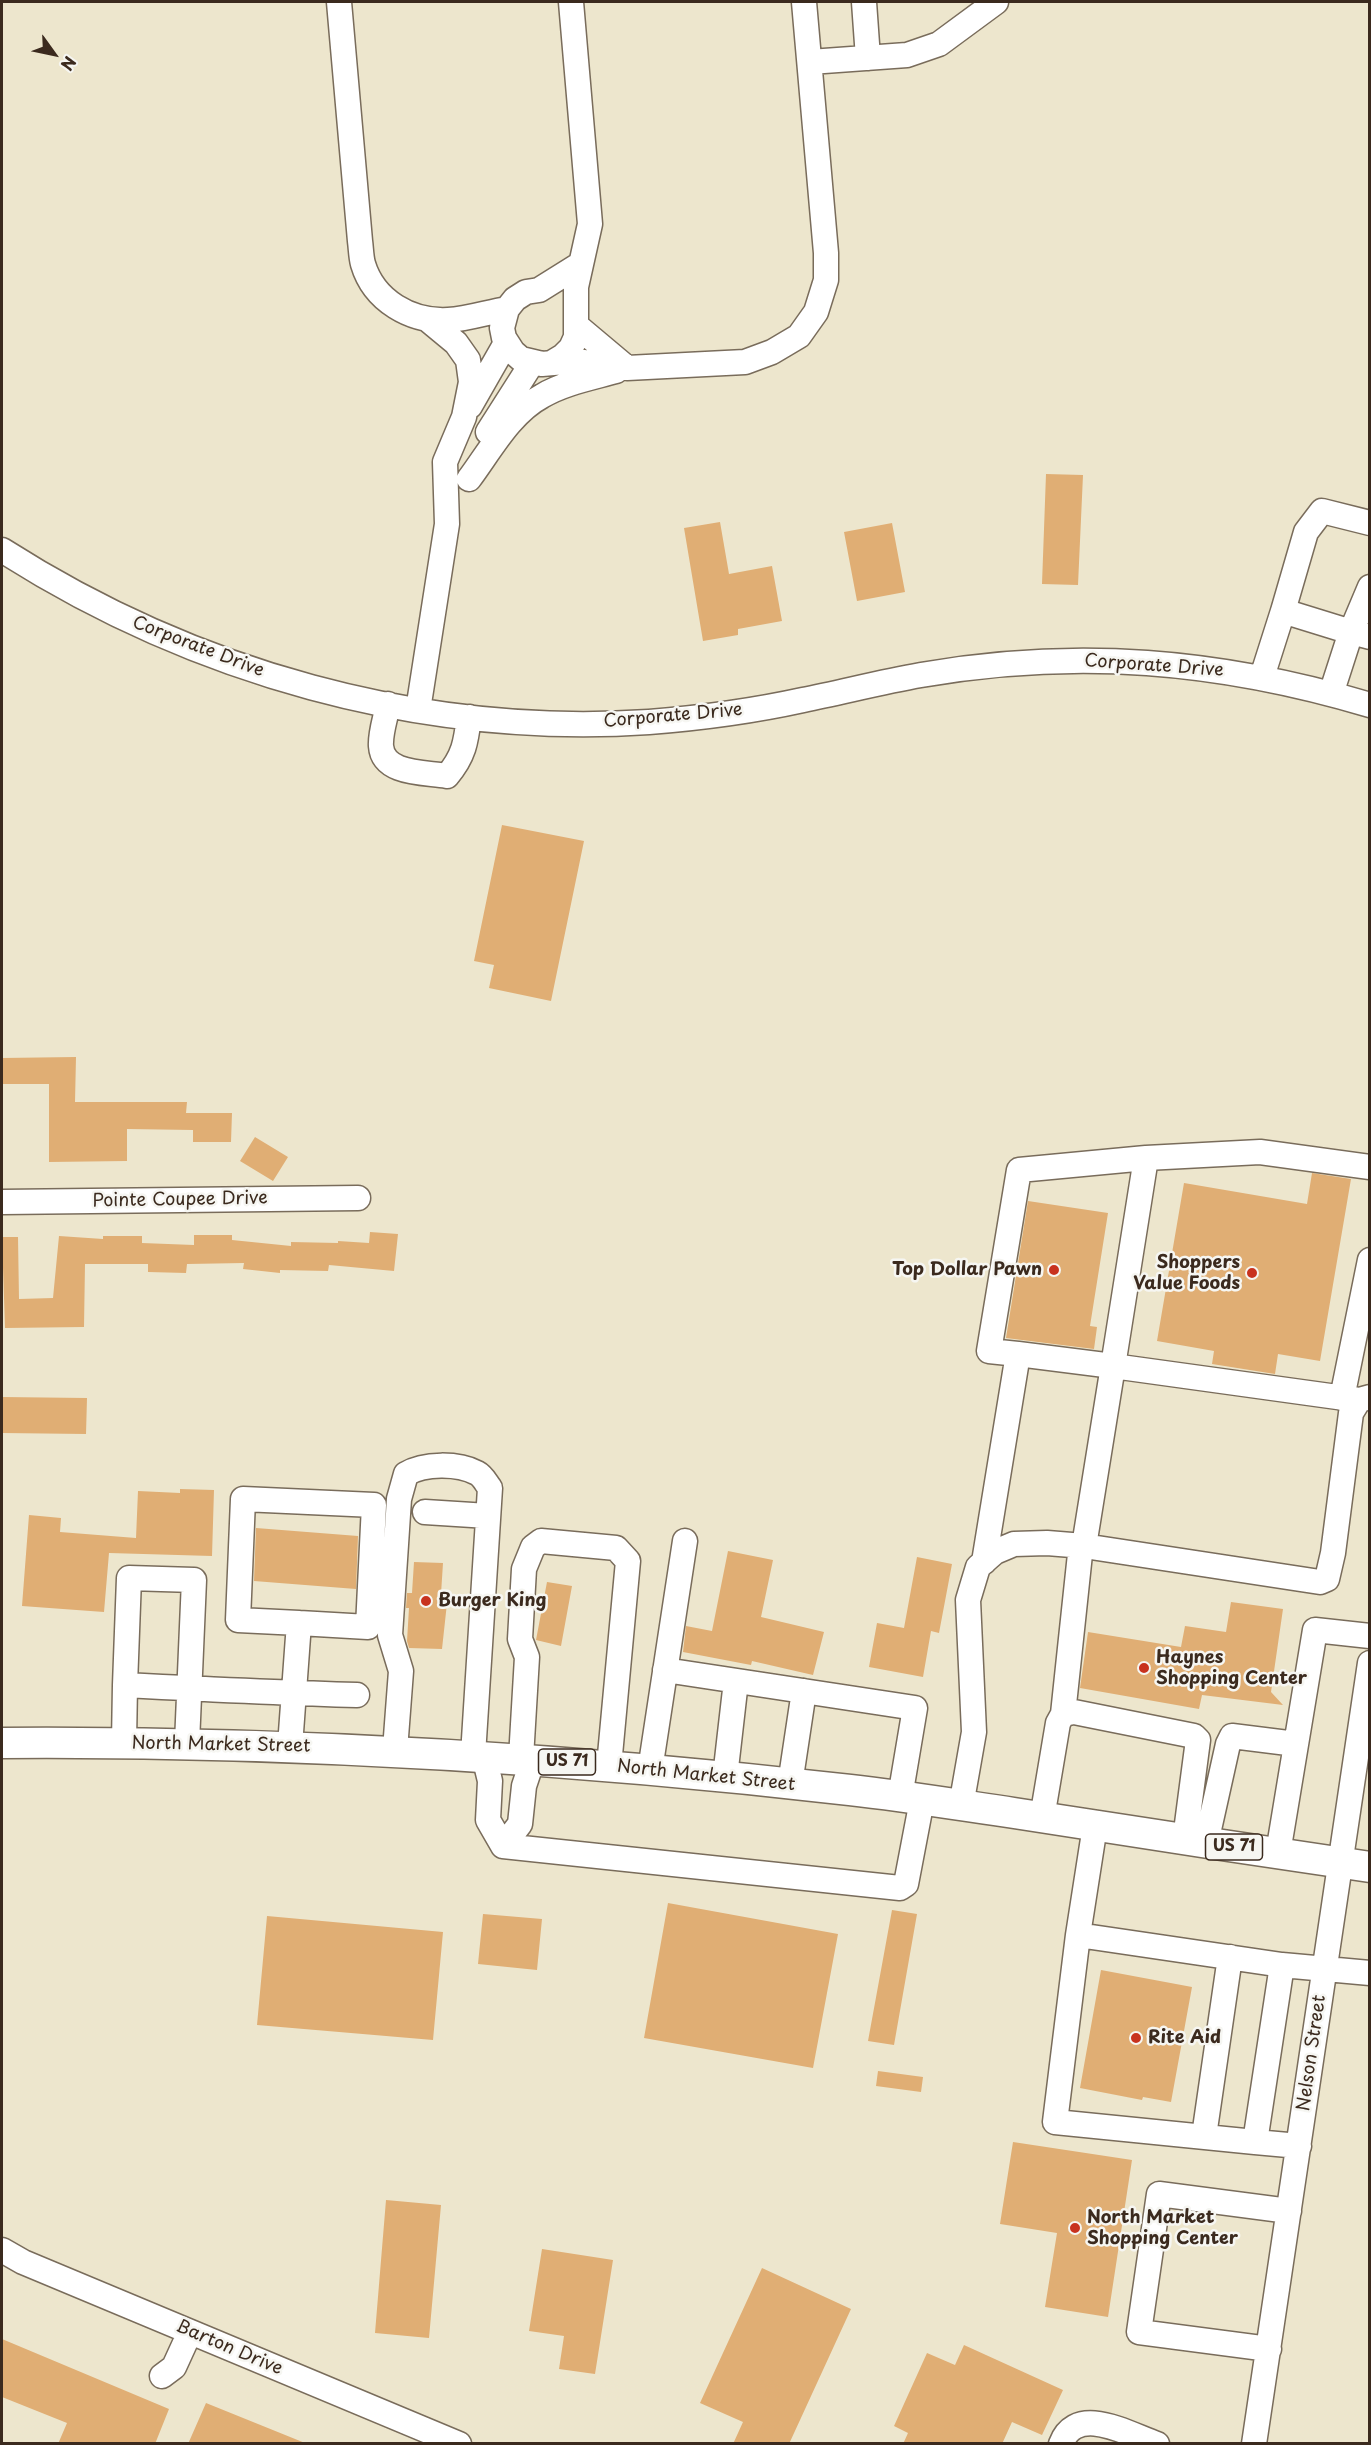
<!DOCTYPE html>
<html>
<head>
<meta charset="utf-8">
<style>
	body { margin:0 }
	#map { position:relative; width:1371px; height:2445px; overflow:hidden; background:#ede6cd; font-family:"Playpen Sans",sans-serif }
	canvas { display:block }
	.frame { position:absolute; inset:0; border:3px solid #3b2a1e; pointer-events:none }
	.north { position:absolute; left:24px; top:24px; width:60px; height:60px; -webkit-text-stroke:4px #f6f6f2; paint-order:stroke; rotate:123deg; font-size:16px; font-weight:700; line-height:24px; text-align:center; color:#3b2a1e }
	.north::after { content:''; display:block; margin:auto; width:21px; height:27px; background:#3b2a1e; clip-path:polygon(50% 0,100% 100%,50% 72%,0 100%) }
</style>
</head>
<body>
<div id="map">
<canvas width="1371" height="2445"></canvas>
<div class="frame"></div>
<div class="north">N</div>
</div>
<script>
const ctx = document.querySelector('canvas').getContext('2d');
ctx.lineJoin = 'round';
function fill(path, color) {
  ctx.fillStyle = color;
  ctx.fill(path, 'evenodd');
}
function strokePath(path, color, width, dash) {
  ctx.strokeStyle = color;
  ctx.lineWidth = width;
  ctx.lineCap = dash ? 'butt' : 'round';
  ctx.setLineDash(dash || []);
  ctx.stroke(path);
}
function label(font, color, halo, rows, align = 'center') {
  ctx.font = font + ' "Playpen Sans",sans-serif';
  ctx.lineWidth = 5;
  ctx.setLineDash([]);
  ctx.textBaseline = 'middle';
  ctx.strokeStyle = halo;
  ctx.fillStyle = color;
  for (const [text, x, y, turn = 0] of rows) {
    ctx.save();
    ctx.translate(x, y);
    ctx.rotate((+turn || 0) * Math.PI / 180);
    ctx.textAlign = isNaN(turn) ? turn : align;
    if (halo) ctx.strokeText(text, 0, 0);
    ctx.fillText(text, 0, 0);
    ctx.restore();
  }
}
fill(new Path2D(`
	M1046,474l37,1 -5,110 -36,-1z
	M720,522l9,52 43,-8 10,55 -44,8v6l-35,6 -19,-113z
	M892,523l13,69 -48,9 -13,-69z
	M502,825l82,16 -33,160 -62,-13 5,-23 -20,-4z
	M76,1057l-1,45h112l-1,11h46l-1,29h-38v-12l-66,-1v32l-78,1v-78h-47v-26z
	M255,1137l33,20 -15,24 -33,-20z
	M1312,1173l39,6 -31,182 -42,-7 -3,20 -63,-10 2,-13 -57,-10 27,-158 123,21z
	M1028,1201l80,12 -18,113 7,1 -3,22 -88,-11z
	M370,1232l28,2 -4,37 -65,-6 -1,6 -48,-1v3l-37,-4 1,-6 -57,1 -1,9 -38,-1v-8h-63l-1,63 -79,1 -3,-91h16l1,62 34,-1 6,-62 44,3v-3h39v7l52,2v-10h38v5l59,6v-4l47,1v-2l31,2z
	M2,1397l85,1 -1,36 -84,-1z
	M180,1489l34,1 -2,66 -103,-3 -5,59 -82,-6 7,-91 32,3 -1,14 76,6 2,-47 42,2z
	M256,1528l102,8 -2,53 -102,-8z
	M728,1551l45,9 -12,57 63,15 -11,43 -61,-14 -1,4 -68,-13 3,-26 26,5z
	M917,1557l35,7 -13,69 -8,-2 -8,46 -54,-10 8,-44 27,5z
	M414,1562l29,1 -2,31h7l-6,55 -33,-1 -2,-7 2,-33h-3l1,-15h5z
	M547,1582l25,4 -11,60 -25,-6z
	M1231,1602l52,7 -12,83 12,13 -81,-10 -3,14 -119,-21 8,-56 93,15 4,-21 41,6z
	M668,1903l170,31 -25,134 -169,-30z
	M892,1910l25,4 -23,131 -26,-4z
	M483,1914l59,5 -5,51 -59,-6z
	M267,1916l176,16 -10,108 -176,-15z
	M1101,1970l91,17 -21,115 -28,-5 -1,3 -62,-12z
	M878,2071l45,6 -2,15 -45,-6z
	M1013,2142l119,18 -24,157 -63,-10 12,-74 -57,-9z
	M386,2200l55,5 -12,133 -54,-5z
	M542,2249l71,11 -18,114 -36,-5 5,-33 -35,-5z
	M762,2268l89,41 -62,135h-56l10,-22 -43,-19z
	M2,2339l167,70 -14,35h-97l9,-21 -65,-26z
	M964,2345l99,45 -21,45 -30,-13 -10,22h-99l5,-11 -14,-7 33,-73 28,12z
	M206,2403l99,40v1h-117z`), '#e0ae74');
const minor = new Path2D(`
	M339,2l21,239c1,7 1,16 3,23 11,37 48,58 85,56 20,-1 40,-8 59,-11
	M864,2l4,56
	M810,62l97,-7 32,-11 57,-42
	M579,265l-40,25 -13,2 -11,7 -8,10 -5,19 2,10 9,14 8,7 21,5 34,-3 51,7 118,-6 27,-10 27,-16 17,-24 10,-32v-27l-22,-251
	M577,326l50,42
	M553,362l10,-6 8,-8 5,-11v-50l14,-63 -19,-222
	M470,406l36,-63
	M488,432l44,-69
	M469,479c21,-28 41,-66 73,-83 22,-13 49,-18 74,-25
	M2,550c191,122 419,187 647,172 51,-4 104,-11 154,-22 40,-8 78,-18 118,-25 155,-27 298,-15 449,30
	M1370,587l-19,45 19,5
	M1283,611l23,-79 16,-21 48,12
	M1262,677l21,-66 68,21 -20,62
	M388,704c-2,13 -8,29 -7,42 2,29 45,26 66,30 17,-20 19,-34 22,-59
	M418,710l29,-186 -2,-62 19,-45 7,-35 -3,-22 -12,-17 -29,-24
	M1146,1158l114,-6 110,15
	M2,1202l356,-4
	M1342,1398l28,-138
	M425,1512l63,4
	M984,1562l34,-208 95,12 33,-208 -127,12 -30,181 29,3
	M665,1670l250,38 -15,89
	M1063,1714l17,-160 4,-8 236,36 7,-3 6,-26 18,-140 8,-13 11,-3
	M124,1742l1,-57
	M187,1743l7,-163 -65,-2 -4,107c77,4 155,8 232,10
	M290,1746l9,-123 -61,-3 5,-121 131,6 -6,122 -69,-4
	M395,1750l6,-79 -11,-36 9,-136 7,-25c18,-11 52,-11 71,-1 6,3 9,10 13,15l-17,267
	M484,1756l6,25 -2,39 15,26
	M521,1758l6,-101 -7,-18 4,-70 9,-22 8,-6 75,7 12,13 -19,205
	M650,1770l35,-229
	M725,1777l11,-96
	M790,1784l14,-93
	M961,1806l13,-74 -6,-132 10,-33 17,-15 19,-8 33,-1 37,3 29,-180 246,34
	M1042,1818l16,-95 5,-9 11,-2 120,24 4,4 -13,99
	M1095,1826l-17,109 204,30
	M1206,1843l22,-99 4,-8 64,8
	M503,1846l397,42 6,-4 16,-84
	M503,1846l17,-22 4,-38 9,-27
	M1278,1853l37,-223 55,6
	M1078,1935l-23,187 200,20
	M1204,2136l26,-179
	M1299,2146l-44,-4 27,-177 88,8
	M2,2250l21,12 436,182
	M1269,2349l-130,-17 20,-138 130,17
	M162,2376l12,-9 16,-35
	M1061,2444c15,-41 67,-10 96,0
	M1254,2444l116,-781`);
const major = new Path2D(`
	M2,1743c284,-2 566,15 848,47 55,6 109,15 164,23 119,18 237,37 356,54`);
strokePath(minor, '#796c5b', 27);
strokePath(major, '#796c5b', 33);
strokePath(minor, '#fff', 24);
strokePath(major, '#fff', 30);
for (const [x, y, r, color] of [
	[1054,1270,6,"#c8321e"],
	[1252,1273,6,"#c8321e"],
	[426,1601,6,"#c8321e"],
	[1144,1668,6,"#c8321e"],
	[1136,2038,6,"#c8321e"],
	[1075,2228,6,"#c8321e"]
]) {
  const dot = new Path2D();
  dot.arc(x, y, r, 0, 2 * Math.PI);
  ctx.fillStyle = color;
  ctx.fill(dot);
  strokePath(dot, '#f6f6f2', 2);
}
for (const [x, y, w] of [
	[567,1762,57],
	[1234,1847,57]
]) {
  const box = new Path2D();
  box.roundRect(x - w / 2, y - 13, w, 26, 4.5);
  ctx.fillStyle = '#f6f6f2';
  ctx.fill(box);
  strokePath(box, '#3b2a1e', 1.5);
}
label('bold 16px', '#3b2a1e', null, [
	["US 71",567,1762],
	["US 71",1234,1847]
]);
label('18px', '#3b2a1e', '#f6f6f2', [
	["Corporate Drive",198,647,21],
	["Corporate Drive",1154,666,4],
	["Corporate Drive",673,716,-5],
	["Pointe Coupee Drive",180,1200,-1],
	["North Market Street",221,1745,1],
	["North Market Street",706,1776,6],
	["Nelson Street",1312,2053,-82],
	["Barton Drive",229,2348,23]
]);
label('bold 18px', '#3b2a1e', '#f6f6f2', [
	["Shoppers",1240,1263,"right"],
	["Value Foods",1240,1284,"right"],
	["Top Dollar Pawn",1042,1270,"right"],
	["Burger King",438,1601],
	["Haynes",1156,1658],
	["Shopping Center",1156,1679],
	["Rite Aid",1148,2038],
	["North Market",1087,2218],
	["Shopping Center",1087,2239]
], 'left');
</script>
</body>
</html>
